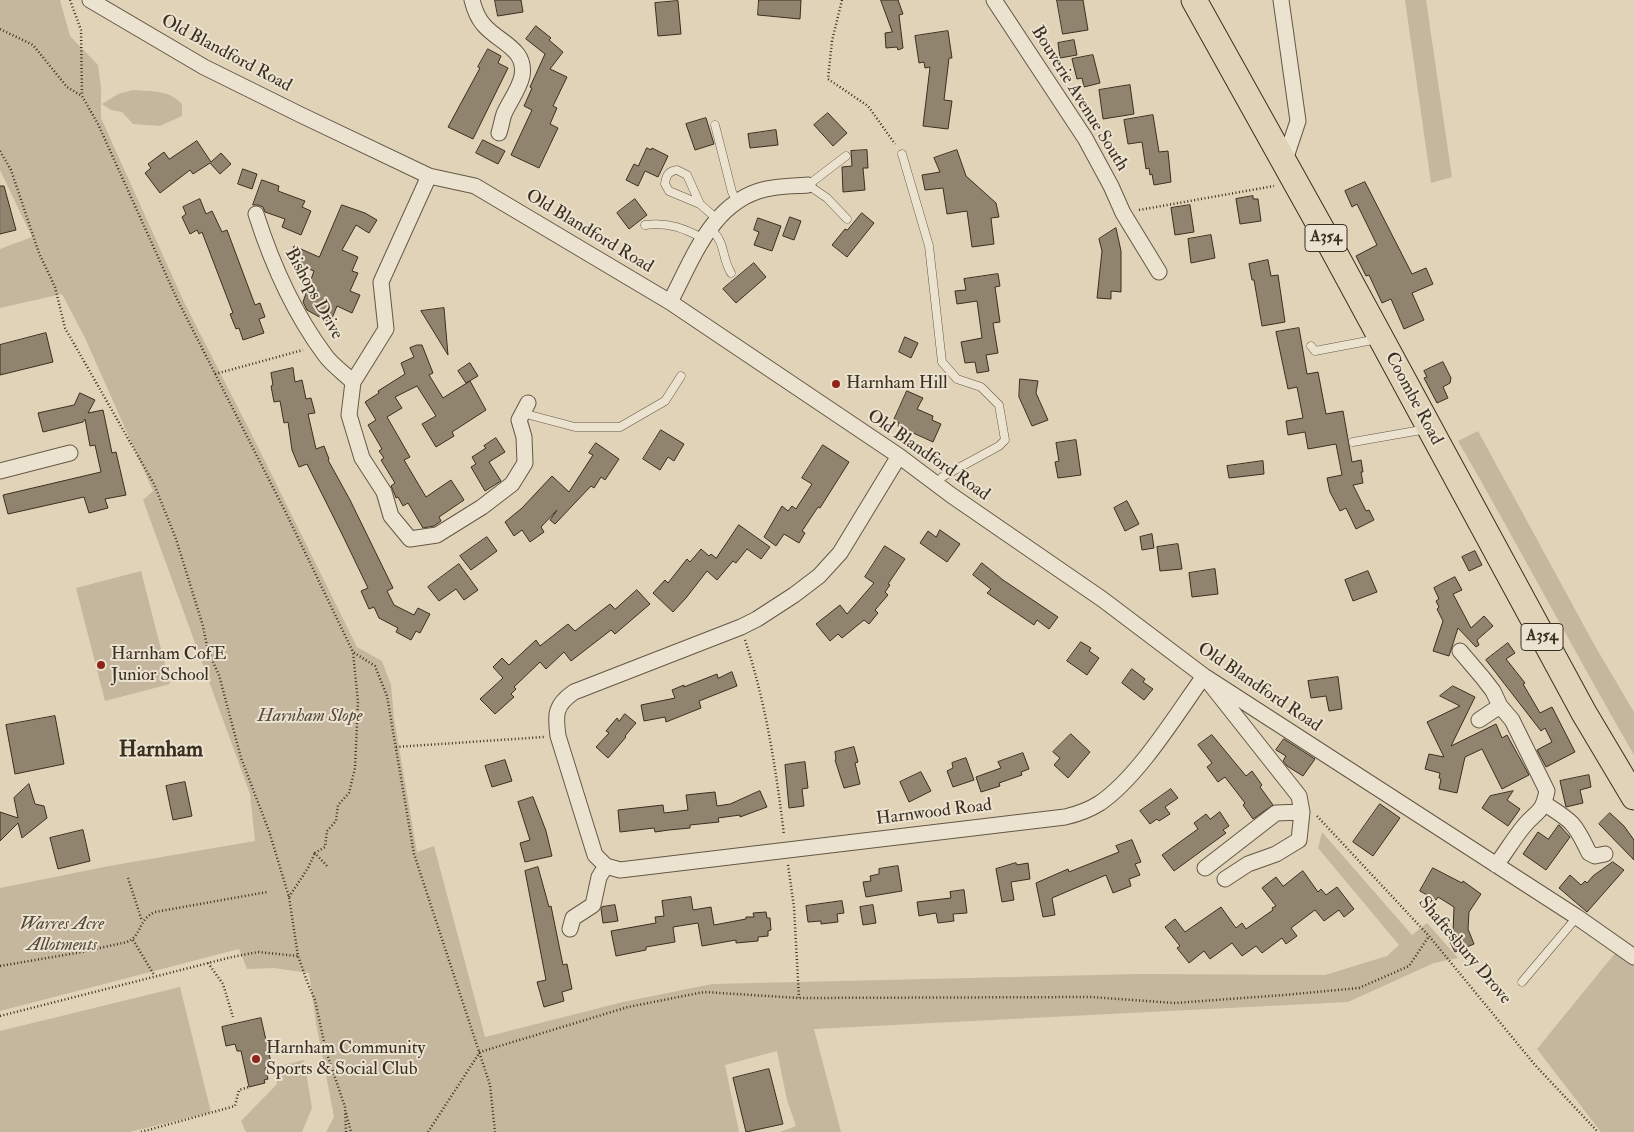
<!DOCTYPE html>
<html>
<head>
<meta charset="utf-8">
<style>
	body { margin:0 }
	canvas { display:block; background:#e1d3b7 }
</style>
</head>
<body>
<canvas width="1634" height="1132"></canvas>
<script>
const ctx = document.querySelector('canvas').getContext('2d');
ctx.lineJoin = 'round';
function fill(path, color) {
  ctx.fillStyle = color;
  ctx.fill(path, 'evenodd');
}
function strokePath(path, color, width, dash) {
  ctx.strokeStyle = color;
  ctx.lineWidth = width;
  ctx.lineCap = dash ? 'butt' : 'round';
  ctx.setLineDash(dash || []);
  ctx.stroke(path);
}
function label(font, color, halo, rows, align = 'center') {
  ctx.font = font + ' "IM FELL Double Pica",serif';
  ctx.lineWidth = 4;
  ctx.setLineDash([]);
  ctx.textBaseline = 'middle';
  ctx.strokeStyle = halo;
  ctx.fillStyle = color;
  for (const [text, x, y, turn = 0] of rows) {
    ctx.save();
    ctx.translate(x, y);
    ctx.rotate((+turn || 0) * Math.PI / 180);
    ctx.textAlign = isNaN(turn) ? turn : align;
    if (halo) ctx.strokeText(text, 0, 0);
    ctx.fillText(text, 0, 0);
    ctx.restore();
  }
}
fill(new Path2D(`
	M0,0h60l10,36 28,29 3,23v30l83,184 72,141 101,204 25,14 9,24 3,33 23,134 17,-6 51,191 138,-35 89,-18 427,-10 186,1 62,-19 12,-11 -81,-97 4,-16 90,103 15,-12 31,35 -24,5 -86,39 -534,27 27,103h-61l16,-6 -9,-26 -10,-49 -52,14 14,67h-413l8,-15 -18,-94 -7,-50 -35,-5 -27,1 -8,-20 -239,62v-123l109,-22 146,-25 -5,-47 -107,-294 10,-9 -68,-153 -23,-44 -62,14v-59l32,-12 -32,-67z
	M1405,0h21l26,177 -21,6z
	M133,90c19,2 35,-1 49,14v12l-22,10 -27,-2 -11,-12 -11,-2 -9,-6 16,-10z
	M1478,431l117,215 39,66v43c-60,-104 -116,-210 -176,-314z
	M141,571l29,113 -65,17 -29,-113z
	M1616,952l18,14v166h-33l-64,-83z
	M180,987l31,125 -81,20h-130v-101z
	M304,1060l8,48 -10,24h-56l-5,-11 36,-37 -2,-17z`), '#c5b79e');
const building = new Path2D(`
	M495,0h26l2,12 -25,4z
	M759,0h42l-1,19 -42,-4z
	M881,0h17l5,14 -4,1 4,33 -5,2 -1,-3 -11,1 -1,-15 7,-1z
	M1057,0h26l5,30 -25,4z
	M678,1l3,33 -23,2 -3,-33z
	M536,26l15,12 -2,2 14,12 -13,17 17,8 -14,29 4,2 -7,16 8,4 -19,40 -28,-13 21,-45 -8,-4 8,-18 -2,-1 15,-33 -19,-15z
	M948,31l4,27h-3l-5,42 8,1 -4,28 -25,-3 7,-59 -5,1 -1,-6 -5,1 -4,-27z
	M1074,40l3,15 -17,3 -2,-15z
	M488,49l13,7 -3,7 10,5 -35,71 -25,-12 32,-59 -2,-1z
	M1093,55l7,28 -16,4 -2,-9 -5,1 -5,-20z
	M1130,85l4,29 -31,5 -4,-29z
	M828,113l19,20 -14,13 -19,-21z
	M1153,115l6,37 9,-1 3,31 -17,3 -2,-11 -2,1 -1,-7 -3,1 -4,-27 -14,2 -4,-24z
	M706,118l8,26 -19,6 -9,-26z
	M776,130l2,15 -28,3 -2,-14z
	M483,140l22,11 -7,13 -22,-11z
	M197,141l14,21 10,-9 10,11 -11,10 -10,-11 -17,11 -3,-4 -30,23 -15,-20 6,-5 -3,-4 16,-12 5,7z
	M647,148l4,2 1,-2 16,8 -10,21 -13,-6 -7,15 -12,-6 8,-16 4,2z
	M867,150l1,18h-5l2,22 -22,2 -1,-25 10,-1 -1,-15z
	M957,150l9,26 30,27 3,14 -8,1 3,26 -22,3 -5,-36 -20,3 -4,-26 -18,2 -3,-15 18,-3 -6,-14z
	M243,169l14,5 -5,15 -14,-5z
	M262,180l17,6 -1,5 27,10 -3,6 9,4 -10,24 -19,-8 3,-8 -20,-7 -2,-5 -5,-2h-5z
	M1365,182l47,92 14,-6 7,16 -21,9 12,27 -20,9 -13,-30 -9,4 -13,-28 -3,1 -10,-20 21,-11 -20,-41 -5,3 -7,-16z
	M0,186h4l12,44 -16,4z
	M1253,196v3h5l3,22 -21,3 -4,-25z
	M200,199l6,15 6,-3 10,21 5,-2 28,75 5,-2 5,14 -6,2 5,14 -21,7 -4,-12 -3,1 -6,-15 3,-1 -31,-81 -3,2 -2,-4 -7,4 -8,-17 4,-3 -3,-7z
	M635,199l12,16 -18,14 -12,-16z
	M342,205l23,8 12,7 -8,13 -13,-8 -14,25 16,7 -6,14 6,2 -8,18 10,4 -8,18 -15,-7 -7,17 -23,-13 -4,-8 11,-31 -25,-10 5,-15 25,11z
	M1190,205l4,27 -19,3 -4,-27z
	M862,213l12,10 -27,34 -15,-12 13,-16 2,1z
	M790,217l11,4 -7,19 -11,-4z
	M758,218l23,8 -9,25 -18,-6 5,-13 -5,-2z
	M1116,228l5,23v41l-10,-1v8l-14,-1 5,-47 -3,-12z
	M1211,235l4,23 -24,5 -3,-24z
	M1268,260l3,16 7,-1 7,47 -23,4 -8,-46h-2l-3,-16z
	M754,263l12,14 -30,26 -13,-14z
	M998,274l2,12 -5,1 5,35 -7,1 5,30 -12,2 3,16 -12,2 -2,-11 -10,1 -4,-21 21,-4 -5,-37 -20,3 -2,-13 11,-1 -2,-11z
	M444,308l4,47 -27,-44z
	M1299,328l8,46 11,-2 8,42 17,-3 9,51 9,-2 2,12h-2l2,11 -10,2 13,26 3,-1 5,10 -18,9 -10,-21 -6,3 -10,-19 -3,-14 15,-3 -6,-31 -28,5 -3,-17 -17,3 -2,-14 17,-3 -6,-31 -9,2 -12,-57z
	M46,333l7,29 -53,13v-30z
	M905,337l13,6 -7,15 -12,-6z
	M417,345h5l11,28 -4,2 14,23 27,-17 16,29 -34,22 2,4 -18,11 -14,-23 14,-8 -19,-30 -22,11 7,11 -15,9 23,40 -6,3 22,37 25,-17 13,20 -25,17 2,4 -7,5 -11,2 -15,-25 -5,3 -5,-9 -2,1 -1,-3 -4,-9 4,-3 -14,-23 3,-2 -5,-7 3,-2 -14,-24 8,-5 -11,-18 14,-9 -1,-2 27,-17 -4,-11 13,-6 -4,-9z
	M1443,362l8,16 -1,5 -7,4 5,11 -11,5 -13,-25 3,-1 -3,-6z
	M470,363l8,13 -12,7 -8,-12z
	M293,368l2,14 7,-2 4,19 5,-1 4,15 -7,1 8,35 8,-3 5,13 -1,1 22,40 43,88 -6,3 7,14 20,10 4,-7 12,6 -10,19 -4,-2 -5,9 -15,-8 2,-4 -19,-10 -5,-11 -5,2 -8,-18 7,-3 -27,-56 -34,-68 -8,3 -7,-17 -4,-28 -4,1 -4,-22 -6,1 -3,-16 2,-1 -2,-12z
	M1020,379l18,2 -2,12 12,27 -16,6 -13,-29z
	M907,391l16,7 -6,11 16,7 -1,4 9,4 -8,18 -35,-16 1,-3 -5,-3z
	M80,393l15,7 -7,13 15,-3 9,43 4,-1 10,43 -21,4 3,9 -19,5 -5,-16 -76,17 -5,-19 98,-23 -6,-27 -5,1 -5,-27 -2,3 -40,10 -5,-19 36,-8z
	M661,430l23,14 -10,17 -6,-4 -8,13 -17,-11z
	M496,438l9,14 -16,10 12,19 -16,10 -14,-24 5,-3 -4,-7 14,-9 -2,-2z
	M1076,440l5,35 -23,3 -3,-16 4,-1 -3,-18z
	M596,443l23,16 -14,21 -4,-3 -7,11 -3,-2 -36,38 -5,-4 7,-10 -16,17 3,5 -14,10 -8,-12 -8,6 -9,-14 17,-14 30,-32 17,16 24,-37 -4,-2z
	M823,445l26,17 -29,46 -2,-1 -16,24 3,2 -6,10 -15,-9 -8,12 -12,-9 18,-31 6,5 4,-5 4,3 16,-25 -10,-6z
	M1263,461l1,13 -35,4 -2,-12z
	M1127,501l12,23 -14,7 -11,-23z
	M739,525l31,22 -9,12 -14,-10 -11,14 -3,-2 -16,19 -10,-9 -21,27 -13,14 -20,-19 12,-13 3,3 19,-24 3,3 11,-13 8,7 2,-2 5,4z
	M940,530l20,14 -13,18 -27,-19 8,-12 8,6z
	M1152,534l2,14 -12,2 -2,-13z
	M487,537l10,14 -26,19 -11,-14z
	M1178,544l4,25 -22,2 -3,-24z
	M885,546l20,13 -17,25 2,1 -5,7 3,3 -13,15 3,3 -9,11 -5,-4 -22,18 -4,-4 -8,7 -14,-17 24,-19 7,9 27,-31 -9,-6z
	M1475,551l7,14 -13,6 -7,-14z
	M982,563l21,17 55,37 -9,12 -12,-9 -3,5 -47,-32 4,-4 -18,-14z
	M459,564l19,26 -14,10 -8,-11 -17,12 -11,-14z
	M1215,569l3,25 -26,3 -3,-24z
	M1368,571l9,21 -24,9 -8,-21z
	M1455,577l7,13 -9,4 18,34 13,-12 9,10 -16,14 2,5 -3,2 -18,-19 -9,28 -16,-5 10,-30 -6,-12 2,-2 -3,-6 3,-2 -5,-11z
	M637,590l13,14 -35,30 -4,-4 -40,31 -7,-9 -18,17 -6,-7 -26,25 2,2 -5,5 3,3 -19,17 -15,-15 23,-21 -10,-11 9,-9 7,7 27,-25 4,6 28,-22 7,7 35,-27 5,5z
	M1081,642l10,6 -2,3 10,7 -12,17 -20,-14z
	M1508,643l7,10 -9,6 19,24 -2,1 17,29 12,-6 23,45 -29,15 -9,-17 15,-8 -7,-14 -4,3 -55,-71z
	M1132,669l13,10 -2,3 10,7 -9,11 -22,-17z
	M732,672l5,14 -38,15 2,7 -35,14 -1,-5 -21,4 -3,-16 34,-7 -3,-8 12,-5v2l33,-13 1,4z
	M1338,677l4,32 -13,2 -3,-15 -15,2 -3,-17z
	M1453,686l22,11 -24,49 45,-22 6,14 5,-3 22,40 -27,14 -20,-40 -17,8 -8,36 -18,-4 2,-10 -2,-1 1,-5 -15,-4 4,-15 15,3 -17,-35 33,-16 -20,-10z
	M625,714l11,9 -11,13 1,1 -18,21 -12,-11 13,-14 -3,-2 11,-13 2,3z
	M55,716l9,48 -49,10 -9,-49z
	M1071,734l19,18 -22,26 -14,-13 6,-7 -7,-6z
	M1212,735l34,41 6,-5 10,14 -2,2 13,18 -20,14 -10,-14 2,-2 -20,-26 -7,5 -11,-15 5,-4 -14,-18z
	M1284,739l31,20 -12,17 -16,-10 -4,-5 3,-5 -10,-6z
	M854,747l4,15 -3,1 5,21 -16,4 -9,-28 1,-1 -1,-7z
	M1023,753l6,16 -8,3 1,3 -23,8 1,3 -19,6 -5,-15 25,-9 -3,-6z
	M966,758l8,22 -21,7 -6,-16 6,-3 -1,-5z
	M505,760l7,21 -20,6 -7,-21z
	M805,762l3,26 -6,1 2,17 -15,2 -4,-43z
	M921,772l10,19 -22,11 -9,-20z
	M1589,775l2,12 -11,3 3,13 -17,4 -6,-26z
	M185,782l7,34 -19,4 -7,-34z
	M29,784l6,20 9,2 3,12 -25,20 -4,-15 -18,18v-29l18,6 -4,-20z
	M1171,789l7,9 -13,9 5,7 -11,7 -2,-2 -7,5 -10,-13z
	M760,791l7,16 -27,10v-2l-22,3 1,4 -29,3v3l-21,2 -14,2 -1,-4 -34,4 -2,-22 45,-5 1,8 24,-3 -2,-15 29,-3 2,14 13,-2z
	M1513,791l-6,9 13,9 -12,17 -26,-18 8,-12z
	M533,797l13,34 6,25 -27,6 -5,-19 10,-3 -12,-38z
	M1380,804l20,14 -27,38 -20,-14z
	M1220,812l9,14 -6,4 3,3 -52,38 -12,-16 36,-26 -4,-6 12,-9 4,5z
	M1610,813l14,13 10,14v20l-35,-36z
	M1559,825l11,12 -24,33 -23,-16 15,-22 10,7z
	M83,830l7,31 -32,8 -8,-31z
	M1132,840l9,22 -6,2 5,11 -11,4 2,7 -18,7 -7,-18 -54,23 3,17 -12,2 -7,-34 32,-14 1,3 50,-20 -3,-6z
	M1613,862l11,8 -37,42 -28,-24 11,-13 11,10 4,-4 2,2 6,-7z
	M1016,863l1,2 11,-2 2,16 -19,3 3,18 -12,2 -6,-33z
	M898,866l4,25 -36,6 -3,-15 8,-1 -1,-5 9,-2v-5z
	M538,867l11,40 2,-1 12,59 4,-1 5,25 -10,3 2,9 -20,6 -7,-25 9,-2 -21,-109z
	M1433,868l29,15 1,-2 18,13 -12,18 -1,17 6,15 -19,8 -7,-14 5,-5 1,-26 -16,-10 -2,3 -16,-9z
	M1303,871l15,21 3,-3 5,6 11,-8 17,22 -10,8 -5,-7 -15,11 -9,-11 -24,18 6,8 -11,8 -4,-6 -20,15 -6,-7 -14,10 -10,-13 -22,16 -6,-8 -15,12 -12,-15 3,-2 -15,-19 10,-8 10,13 36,-25 15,21 6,-5 4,6 27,-19 -1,-2 4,-2 -14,-18 14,-11 7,9z
	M964,890l3,23 -14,1 1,7 -16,2 -2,-10 -17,3 -2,-14 34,-4 -1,-6z
	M691,897l2,13 18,-3 3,18 32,-6v-2h8l-1,-4 13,-1 1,6h3l1,12 -3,1v5l-10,1v4l-22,2v-3l-34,6 -4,-23 -25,4 2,15 -29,5v3l-30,6 -5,-25 45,-8 -1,-6 9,-1 -2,-15z
	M842,901l2,12 -7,1 1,8 -17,2v-3l-13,1 -2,-16z
	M615,905l3,16 -15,2 -2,-14 1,-2z
	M873,905l3,18 -13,2 -3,-18z
	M261,1018l11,49 -7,1 3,11 -4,1 1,3 -16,4 -8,-36h-4l-2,-7 -9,2 -4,-19z
	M769,1069l14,55 -37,8 -13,-54z`);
fill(building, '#91846f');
strokePath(building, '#3a2f21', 1);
const service = new Path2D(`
	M715,125l17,67 5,10
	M902,154l27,92 13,116 15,17 24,8 18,18 6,35 -6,6 -57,31 -5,7
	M846,156l-38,29 19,13 20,21
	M700,204l-13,-29 -10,-5c-9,1 -11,6 -12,14l4,7 31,13 17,15
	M645,225c23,-3 39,3 59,14
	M710,229c16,12 11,28 21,44
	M1311,346l4,5 63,-12
	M522,413l53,14h45l45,-26 16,-25
	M1353,442l74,-13
	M1522,982l55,-65`);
const minor = new Path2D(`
	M90,0l114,67 97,48 128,61 46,10 195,116 229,154 52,39 151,104 102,77 373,241 57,40
	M472,0c2,8 5,17 11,24 14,18 44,24 39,52 -3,14 -13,26 -18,38 -2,6 -3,13 -5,19
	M994,0l91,138 26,48 12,27 36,59
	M1281,0l17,121 -14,42
	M256,214c16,50 37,98 69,141 7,10 19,18 28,27l-4,33 13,43 22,34 7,24 19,23 27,-4 45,-28 30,-23 13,-21 -1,-26 -5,-17 9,-17
	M670,302c23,-43 42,-101 96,-113 13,-3 28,-3 42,-4
	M353,382l33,-53 -5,-47 48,-106
	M899,456l-59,97 -21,23 -25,19 -37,24 -16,8 -167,65c-19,13 -19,22 -16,44l37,119 11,11 14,4 445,-53c13,-3 24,-7 35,-14 39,-27 76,-88 104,-127l95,120 3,16 -3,28 -23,14 -28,10 -23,15
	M0,471l70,-18
	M1460,651l23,27 10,13 7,15 12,14 35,71c-5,24 -10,19 -23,35 -10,12 -18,26 -28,39
	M1479,720l21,-14
	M1545,804c27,17 30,19 44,49l6,3 10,-2
	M1205,868l71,-55 26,-1
	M570,929l3,-11 20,-13 6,-28 7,-11`);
const trunk = new Path2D(`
	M1194,0l137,246 253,467 50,84`);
strokePath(service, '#645846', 9);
strokePath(minor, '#645846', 17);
strokePath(trunk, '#3a2f21', 27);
strokePath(new Path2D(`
	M70,0l11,30 1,66
	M842,0l-10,41 -4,38 40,27 27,38
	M0,29l33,16 34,42 15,9 16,28 79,175 110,216 66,137 22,14 12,30 27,158 76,231 5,47
	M0,151l11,19 28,83 16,34 10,41 89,156 22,55 27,87 5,25 11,24 22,83 28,73 20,66 9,59 10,28 7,16 11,51 19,56 1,25
	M1139,210l135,-24
	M215,374l88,-24
	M745,640c21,63 31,129 39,195
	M396,747l148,-10
	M1317,816l112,120 106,129 63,67
	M788,865l6,42 5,91
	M327,866l-12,-13 10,-6 2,-16 9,-10 2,-16 11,-12 6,-25 3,-66 -5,-50
	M128,878l14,43
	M289,897l19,-29 7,-15
	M133,940l21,35
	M208,963l15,21 10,33
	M0,966l82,-14 45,-10c16,-7 10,-22 28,-30l112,-20
	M0,1016l232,-59 26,-5 40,4
	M346,1113l5,19
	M141,1132l94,-26 4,-16 10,-3
	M428,1132l52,-80 148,-45 76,-15 95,6 293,-1 82,6 110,-8 75,-7 50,-22 20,-30`), '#3a2f21', 2.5, [1, 2.5]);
strokePath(service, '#ece2d0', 8);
strokePath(minor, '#ece2d0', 15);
strokePath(trunk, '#e1d3b7', 25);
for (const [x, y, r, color] of [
	[836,384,5,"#8f2418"],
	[101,665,5,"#8f2418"],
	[256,1059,5,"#8f2418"]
]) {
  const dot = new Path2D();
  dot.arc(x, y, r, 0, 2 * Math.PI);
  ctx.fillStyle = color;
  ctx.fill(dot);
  strokePath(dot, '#ece2d0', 2);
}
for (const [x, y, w] of [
	[1326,238,42],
	[1542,637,42]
]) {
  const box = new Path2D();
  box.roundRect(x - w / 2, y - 13.5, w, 27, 4);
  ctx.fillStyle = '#ece2d0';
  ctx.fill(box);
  strokePath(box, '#3a2f21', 1);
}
label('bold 16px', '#3a2f21', null, [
	["A354",1326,238],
	["A354",1542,637]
]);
label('18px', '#3a2f21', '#ece2d0', [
	["Old Blandford Road",226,54,28],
	["Bouverie Avenue South",1079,99,58],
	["Old Blandford Road",589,232,31],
	["Bishops Drive",313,294,61],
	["Coombe Road",1413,399,62],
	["Old Blandford Road",928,456,35],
	["Old Blandford Road",1259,688,34],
	["Harnwood Road",934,813,-7],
	["Shaftesbury Drove",1464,951,50]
]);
label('18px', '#3a2f21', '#ece2d0', [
	["Harnham Hill",846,384],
	["Harnham CofE",111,655],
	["Junior School",111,676],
	["Harnham Community",266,1049],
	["Sports & Social Club",266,1070]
], 'left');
label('italic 18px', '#564a3a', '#ece2d0', [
	["Harnham Slope",310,717],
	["Warres Acre",62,925],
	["Allotments",62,946]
]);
label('bold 22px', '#3a2f21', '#ece2d0', [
	["Harnham",161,751]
]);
</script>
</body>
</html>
